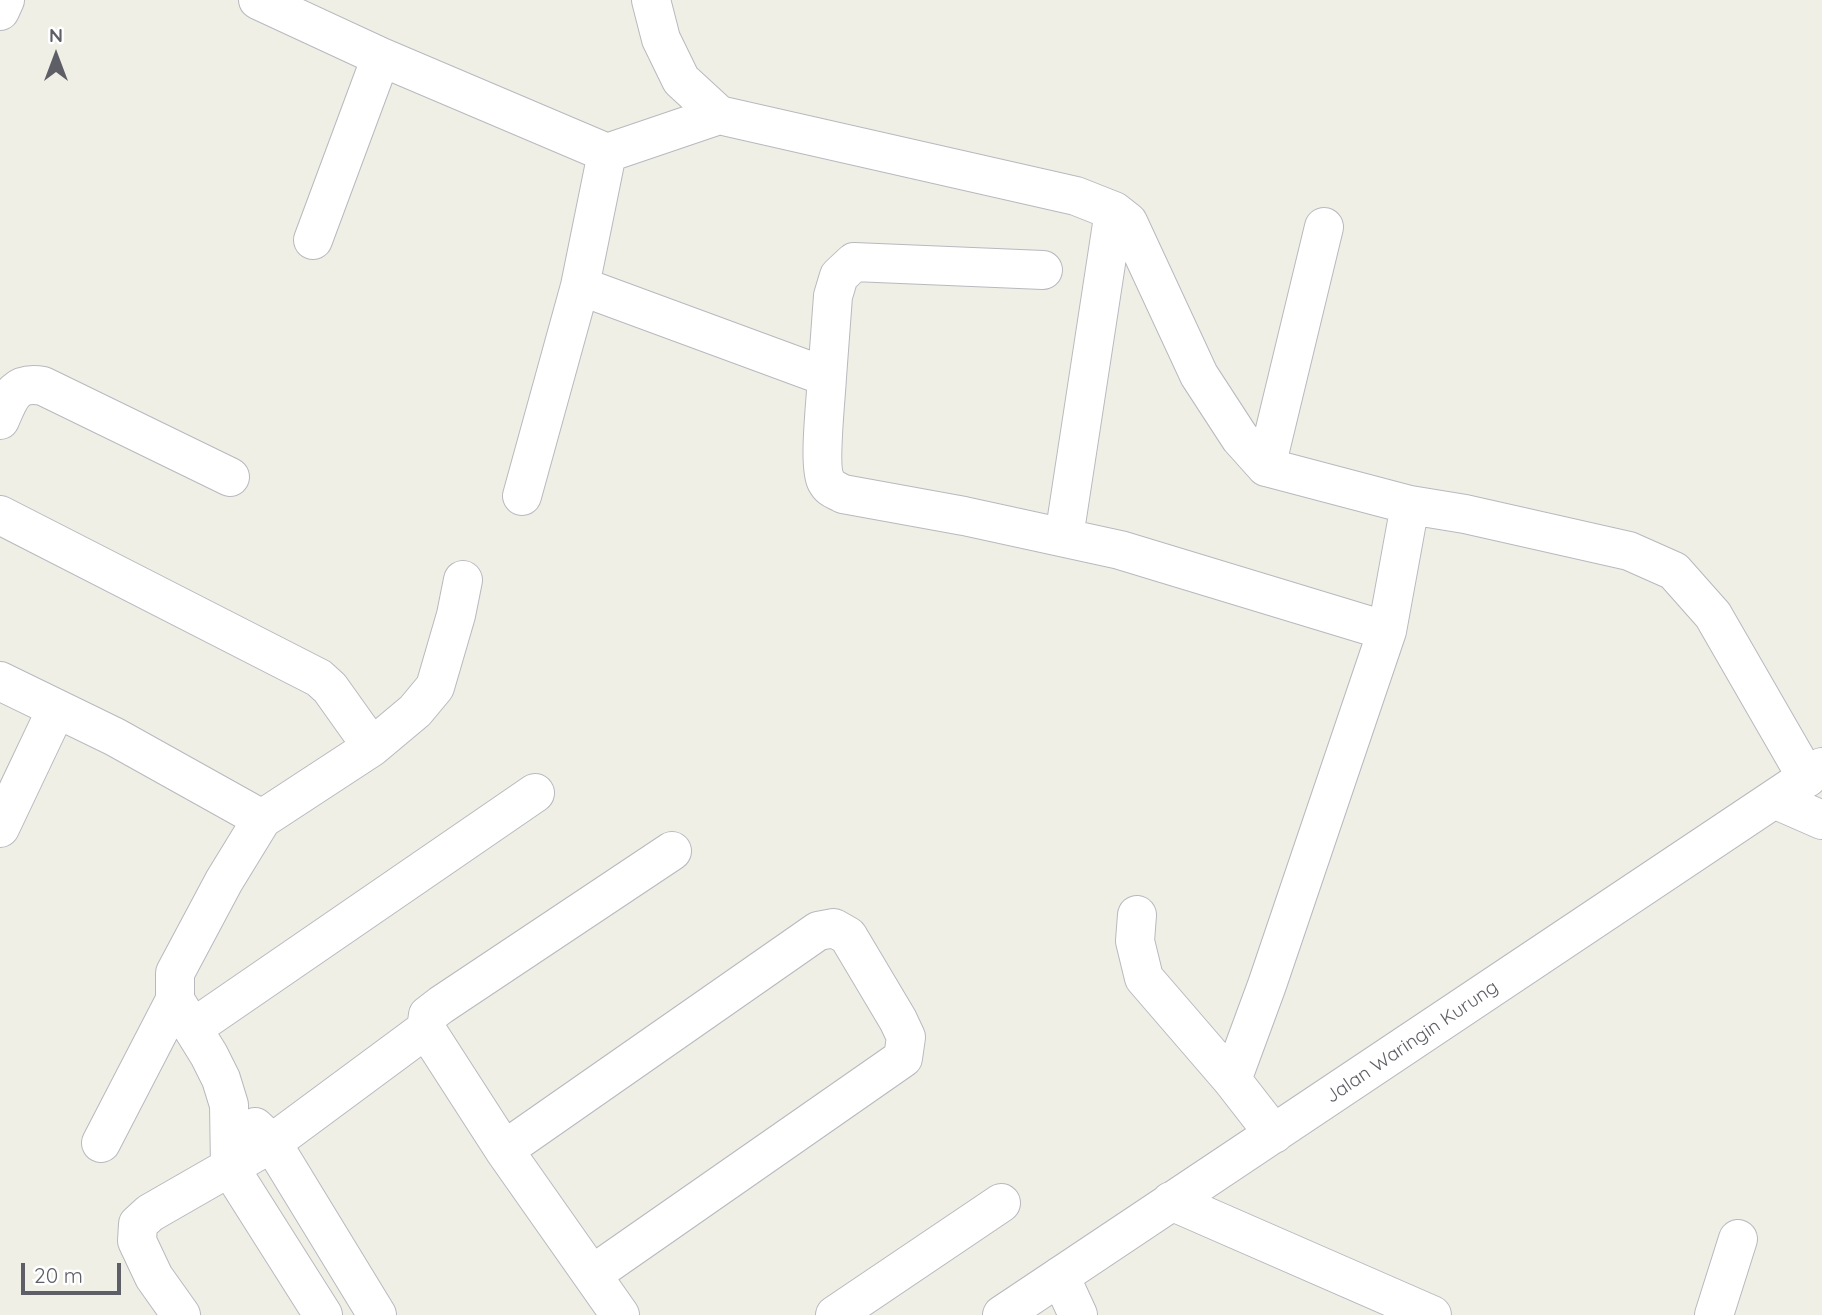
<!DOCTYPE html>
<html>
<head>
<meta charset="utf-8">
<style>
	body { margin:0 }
	#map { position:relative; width:1822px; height:1315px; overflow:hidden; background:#efefe6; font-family:Quicksand,sans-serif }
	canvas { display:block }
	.north { position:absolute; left:21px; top:21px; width:70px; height:70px; -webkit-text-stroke:5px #fff; paint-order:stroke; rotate:0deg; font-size:19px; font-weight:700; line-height:28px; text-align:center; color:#5e5f66 }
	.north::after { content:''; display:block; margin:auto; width:24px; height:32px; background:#5e5f66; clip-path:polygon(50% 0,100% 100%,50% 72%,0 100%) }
	.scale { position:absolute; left:21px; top:1263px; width:100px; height:32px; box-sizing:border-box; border:4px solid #5e5f66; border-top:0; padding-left:9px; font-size:21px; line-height:24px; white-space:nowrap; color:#5e5f66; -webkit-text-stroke:5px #fff; paint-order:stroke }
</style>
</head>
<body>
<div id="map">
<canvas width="1822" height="1315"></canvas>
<div class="north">N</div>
<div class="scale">20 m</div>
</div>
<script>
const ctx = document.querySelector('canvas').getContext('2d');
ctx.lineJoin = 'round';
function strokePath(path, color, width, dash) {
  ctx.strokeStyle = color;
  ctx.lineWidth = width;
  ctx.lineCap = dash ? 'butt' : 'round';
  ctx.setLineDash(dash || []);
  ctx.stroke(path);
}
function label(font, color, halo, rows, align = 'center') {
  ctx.font = font + ' Quicksand,sans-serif';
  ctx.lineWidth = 5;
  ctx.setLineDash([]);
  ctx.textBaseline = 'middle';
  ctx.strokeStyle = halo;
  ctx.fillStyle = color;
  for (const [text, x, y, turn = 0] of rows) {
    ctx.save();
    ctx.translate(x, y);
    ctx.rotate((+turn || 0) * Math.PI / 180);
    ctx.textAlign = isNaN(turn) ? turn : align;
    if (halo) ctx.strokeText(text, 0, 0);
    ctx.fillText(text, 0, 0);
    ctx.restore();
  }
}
const minor = new Path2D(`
	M258,0l123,57 226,96 112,-38
	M651,0l10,39 20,41 38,35 357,81 38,15 14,11 71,153 41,63 26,29 144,38 55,9 164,37 45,20 39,44 94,163
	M0,11l5,-11
	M313,240l68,-183
	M580,286l247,91 6,-81 6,-20 15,-14 189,8
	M827,377c-1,22 -9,89 -1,104 4,8 10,9 17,13l121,22 156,34 267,81 23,-126
	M0,420c10,-23 14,-39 43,-34l187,91
	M1266,467l58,-240
	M522,496l58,-210 27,-133
	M0,515l319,163 11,10 42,59
	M1064,537l50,-326
	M0,681l115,56 147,82
	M1774,799l48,21
	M0,828l56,-118
	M1137,915l-2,26 9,37 88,102 42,54
	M193,1028l342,-235
	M1232,1080l35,-95 120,-354
	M255,1127l17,16 105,172
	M101,1143l74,-143
	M504,1150l314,-219 16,-3 14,8 50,84 8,17 -3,21 -310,216
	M1171,1201l261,114
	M1060,1276l18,39
	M181,1315l-27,-38 -17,-36 1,-17 12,-11 122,-70 154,-114
	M323,1315l-93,-147 -1,-63 -8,-26 -12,-24 -34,-55v-27l49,-92 38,-62 110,-72 43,-36 20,-24 21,-72 7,-35
	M620,1315l-116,-165 -78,-121 2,-14 13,-10 231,-154
	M835,1315l166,-112
	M1002,1315l820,-548
	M1714,1315l24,-76`);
strokePath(minor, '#b8b9bf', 40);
strokePath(minor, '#fff', 38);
label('19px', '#5e5f66', '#fff', [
	["Jalan Waringin Kurung",1412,1042,-34]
]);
</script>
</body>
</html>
